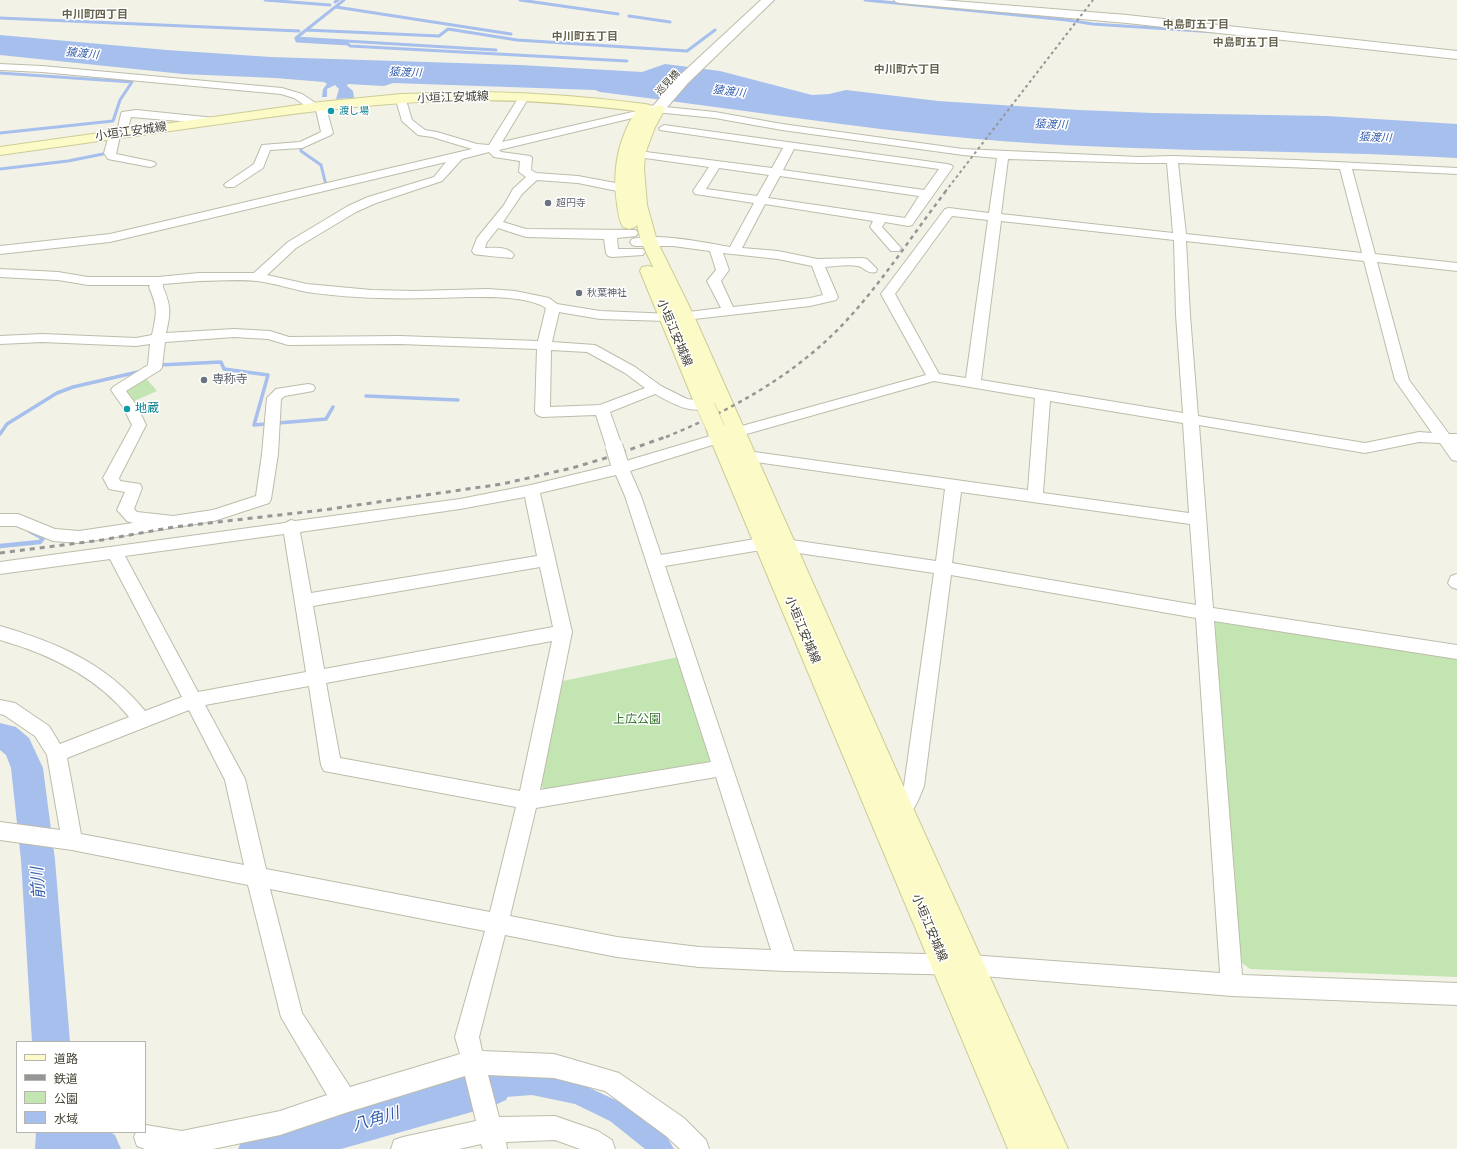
<!DOCTYPE html>
<html>
<head>
<meta charset="utf-8">
<style>
	body { margin:0 }
	#map { position:relative; width:1457px; height:1149px; overflow:hidden; background:#f3f2e7; font-family:"Varela Round","Noto Sans JP",sans-serif }
	canvas { display:block }
	.legend { position:absolute; left:16px; top:1041px; width:130px; height:92px; box-sizing:border-box; background:#fff; border:1px solid #b5b4af; margin:0; padding:5px 7px; list-style:none; font-size:12px; color:#454336 }
	.legend li { display:flex; align-items:center; gap:8px; height:20px }
	.legend b { width:20px; border:1px solid #b5b4af }
</style>
</head>
<body>
<div id="map">
<canvas width="1457" height="1149"></canvas>
<ul class="legend">
<li><b style="height:5px;background:#fcfbc8"></b>道路</li>
<li><b style="height:5px;background:#969696"></b>鉄道</li>
<li><b style="height:11px;background:#c2e5b2"></b>公園</li>
<li><b style="height:11px;background:#a6bfed"></b>水域</li>
</ul>
</div>
<script>
const ctx = document.querySelector('canvas').getContext('2d');
ctx.lineJoin = 'round';
function fill(path, color) {
  ctx.fillStyle = color;
  ctx.fill(path, 'evenodd');
}
function strokePath(path, color, width, dash) {
  ctx.strokeStyle = color;
  ctx.lineWidth = width;
  ctx.lineCap = dash ? 'butt' : 'round';
  ctx.setLineDash(dash || []);
  ctx.stroke(path);
}
function label(font, color, halo, rows, align = 'center') {
  ctx.font = font + ' "Varela Round","Noto Sans JP",sans-serif';
  ctx.lineWidth = 3;
  ctx.setLineDash([]);
  ctx.textBaseline = 'middle';
  ctx.strokeStyle = halo;
  ctx.fillStyle = color;
  for (const [text, x, y, turn = 0] of rows) {
    ctx.save();
    ctx.translate(x, y);
    ctx.rotate((+turn || 0) * Math.PI / 180);
    ctx.textAlign = isNaN(turn) ? turn : align;
    if (halo) ctx.strokeText(text, 0, 0);
    ctx.fillText(text, 0, 0);
    ctx.restore();
  }
}
fill(new Path2D(`
	M144,376l13,15 -25,11 -10,-12z
	M1215,622l242,36v319l-207,-8 -9,-7 -17,-205z
	M678,657l33,100 -4,6 -161,28 -7,-7 24,-103z`), '#c2e5b2');
fill(new Path2D(`
	M0,35l167,15 104,7 249,8 122,7 23,-8 55,7 92,24 17,-1 17,-4 92,11 141,9 74,3 174,3 130,8v34c-160,-9 -320,-5 -480,-19 -126,-11 -251,-32 -377,-47l-5,-2 -202,-7 -9,3 -36,-2 -1,2 6,5 1,7 -18,1 3,-10 -4,-4 -8,4v8h-5l1,-8 4,-5 -3,-2 -49,-4 -92,-4 -183,-19z`), '#a6bfed');
strokePath(new Path2D(`
	M265,0l65,5
	M520,0l98,14
	M865,0l202,20 26,4 122,8
	M335,2l3,-2
	M336,7l175,27
	M629,16l41,6
	M0,18l299,13
	M306,30l133,6 9,-7 69,11 170,11 28,-21
	M296,38l1,3 51,3 2,2 277,15
	M296,38l200,12
	M296,38l48,-38
	M0,73l132,9 -12,18 -7,21 -113,12
	M305,145l-4,2v4l20,14 5,20
	M0,169l68,-8 35,-7`), '#a6bfed', 3);
strokePath(new Path2D(`
	M159,365l62,-3 3,7 44,6 -14,50 72,-6 7,-12
	M366,396l92,4
	M0,434l7,-10 50,-31 16,-6 69,-16`), '#a6bfed', 3.5);
strokePath(new Path2D(`
	M0,546l40,-4 3,-4 -13,-7`), '#a6bfed', 4.5);
fill(new Path2D(`
	M532,1073l45,9 49,23 41,32 7,12h-29l-35,-28 -35,-17 -43,-9 -39,3 -8,-3 -3,-8 3,-8 8,-3z`), '#a6bfed');
fill(new Path2D(`
	M0,723l16,4 13,11 14,30 12,92 15,182h-38l-11,-182 -10,-92 -5,-13 -6,-5z
	M493,1068l13,6 6,13 -6,13 -13,6 -152,43h-103l6,-14 14,-6 78,-17z
	M36,1132h74l5,3 6,14h-86z`), '#a6bfed');
const minor = new Path2D(`
	M0,64l42,2 240,22 20,6 15,10h8l8,29 -2,2 -29,13 -32,2 -7,18 -29,19h-8l-2,-2 2,-2 28,-19 8,-19 38,-3 21,-10 -5,-22 -6,-1 -16,-11 -13,-4 -239,-22 -42,-2z
	M524,94l5,3 -27,45 139,-32 -1,-2 1,-2 4,-1 70,7 67,12 181,25 176,8 33,-1 124,4 161,8v6l-105,-5 23,85 82,9v8l-80,-9 32,118 40,54h8v27l-5,-1 -12,-17 -21,-1 -54,11 -166,-28 14,183 244,37v14l-243,-38 28,354 215,8v22l-225,-9 -262,-21 -184,-4 -87,-4 -82,-10 -112,-22 -26,102 3,14 72,3 65,19 65,45 22,22 3,9h-29l-14,-13 -61,-45 -51,-13 -66,-3 11,42 56,-1 43,15 14,9 3,9h-35l-25,-9 -49,2 1,7h-24l-2,-5 -22,5h-68l3,-9 9,-3 73,-16 -11,-45 -120,37 -65,22 -67,14h-68l-8,-3 -3,-9 2,-5h9l1,-7 36,6 98,-20 47,-16 -46,-78 -33,-132 -176,-35 -72,-10v-18l60,8 -13,-75 -12,-19 -31,-21 -4,-1v-14l15,3 34,23 11,18 69,-27c-33,-41 -80,-63 -129,-77v-14c58,17 106,37 145,85l37,-14 -72,-138 -110,15v-12l285,-39 6,-3 4,1 165,-22 71,-14 82,-20 -2,-3 3,-4 5,-1 5,1 2,3 94,-28 5,2 3,3 -3,3 -95,30 11,25 20,59 94,-16h30l151,22 9,-72 -203,-29 -3,-4 3,-4 5,-1 281,39 7,-92 -101,-17 -198,56 -5,-2 -3,-3 3,-3 195,-54 -45,-81 64,-85 4,-1 40,5 8,-55 -34,-3 -181,-25 -67,-12 -70,-7 1,2 -1,2 -146,35 2,2 29,4 2,2 -1,12 5,3 42,3 48,9 2,3 -2,3 -4,1 -44,-9 -41,-3 -15,14 -19,28 23,7 110,1 2,3 -2,3 -19,2 1,11h25l2,3 -2,3 -31,2 -4,-1 -2,-3 -2,-14 -78,-2 -28,-9 -11,14 -2,6c10,0 23,-2 29,7l-2,3c-2,0 -34,-3 -38,-4l-2,-3 5,-13 27,-33 9,-16 13,-12 -7,-5 1,-11 -26,-4 -5,-5 -27,7 -20,22 -66,22 -20,9 -60,36 -29,27 40,9 64,6 43,1 74,-2 27,2 34,7 8,6 43,7 72,3 2,3 -2,3 -5,1 -67,-2 -41,-7 -7,30 43,3 40,22 26,19 26,13 23,3 2,3 -2,3c-20,6 -37,-4 -55,-14l-45,18 12,34 -3,3 -5,2 -5,-2 -3,-3 -10,-31 -54,2 -5,-2 -2,-3 2,-63 -137,-5 -112,1 -20,-6 -34,-2 -69,5 -3,25 -2,3 -34,21 11,15 9,19 -27,53 1,3 20,3 2,4 -8,21 3,3 36,4 40,-6 43,-14 6,-42 5,-56 9,-9 32,-5 5,1 2,3 -2,3 -28,5 -4,3 -3,55 -7,45 -2,4 -55,18 -135,22 -26,-2 -37,-15h-16v-12h18l37,15 24,2 54,-8 -6,-2 -10,-11 8,-18 -16,-3 -6,-11 29,-53 -9,-18 -12,-17 2,-3 35,-22 2,-21 -14,2 -94,-4 -42,2v-8l42,-2 94,4 16,-3c5,-22 6,-27 -3,-48l1,-2h-62l-30,-5 -58,-3v-8l58,3 30,5h70l41,-4h55l34,-31 60,-36 20,-9 66,-20 12,-15 -336,80 -110,12v-8l110,-12 362,-85 -40,-12 -14,-2 -16,-14 -6,-21 5,-3 5,3 6,20 13,10 12,2 40,12 12,1 30,-48zM1008,159l131,4h28l6,70 -172,-19zM1178,163l162,6 22,84 -176,-19zM952,216l36,4 -22,158 -27,-4 -44,-80zM1001,221l173,19 2,75 7,98 -202,-33zM1186,241l178,20 31,119 37,53 -13,-1 -54,11 -167,-27 -8,-101zM199,281c19,0 39,-2 58,0 17,2 34,8 50,11 54,8 108,7 162,5 22,0 58,-1 77,11l-8,33 -138,-5 -111,1 -19,-6 -36,-2 -68,4c5,-21 5,-26 -3,-46v-3zM551,350l36,2 38,21 20,15 -45,17 -50,2zM1050,401l133,22 6,90 -146,-20zM616,475l9,21 86,266 -171,28 32,-158 -32,-139zM961,492l229,32 6,81 -244,-42zM525,497l12,59 -226,37 -11,-61 160,-23zM284,534l22,138 -108,20 -73,-136zM755,551h30l149,22 -30,213 -13,24 3,6c18,7 24,-16 30,-30l27,-211 245,43 24,355 -250,-18 -176,-4 -129,-385zM540,567l13,60 -229,42 -11,-63zM552,641l-32,150 -180,-33 -14,-75zM309,686l12,79 3,6 192,36 -26,105 -224,-43 -21,-90 -40,-74zM189,710l36,70 19,85 -163,-31 -14,-76zM716,777l55,173 -72,-3 -82,-10 -107,-21 26,-108zM270,889l215,42 -30,106 5,17 -110,33 -48,-74z
	M136,110l79,8 5,3 -5,3 -84,-7 -5,18 -6,1 -4,18 34,7 4,1 2,2 -2,2 -4,1 -42,-8 -4,-6 5,-18 2,-2 6,-1 4,-18 1,-2z
	M664,125l283,39 4,1 2,2 -41,58 -4,1 -23,-4 -3,5 19,21 -2,3h-8l-21,-24 3,-6 -108,-17 -23,44 36,3 39,8 45,-1 5,1 10,10 -1,3c-9,2 -11,-4 -18,-6 -10,-2 -23,0 -33,1l13,30 -2,3 -26,6 -125,14 -5,-1 -2,-3 2,-3 41,-5 -14,-27 9,-11 -6,-19 -37,-5h-37l-4,-1 -2,-3 2,-3c26,-6 70,3 98,8l24,-44 -59,-9 -2,-3 16,-24 -71,-10 -4,-1 -2,-2 2,-2 4,-1 134,17 11,-20 -123,-18 -1,-2zM794,149l145,20 -15,21 -141,-20zM719,168l50,7 -12,21 -51,-7zM780,176l139,20 -14,22 -137,-20zM723,253l55,6 34,7 11,29 -13,3 -77,9 -12,-26 8,-11z
	M1457,574v15l-6,-2 -3,-4 3,-7z`);
const tertiary = new Path2D(`
	M761,0h13l-86,83 -25,29h-10l-2,-3 2,-3 25,-29z
	M894,0h47l186,15 330,36v8l-330,-36 -227,-20 -4,-1z`);
const secondary = new Path2D(`
	M482,92c55,1 109,5 163,12l5,1 2,3 6,-3 5,1 2,3 -10,18 -10,27 -1,15 3,36 10,36 37,75 220,494 154,339h-60l-302,-720 3,-4 7,-2 7,2 -8,-17 -2,3 -7,2 -7,-2 -3,-4 -56,-136 2,-4 6,-1 5,1 -12,-26 -4,-16 -2,2 -6,2 -6,-2c-4,-6 -5,-16 -6,-23 -5,-33 1,-65 19,-93 -65,-8 -130,-13 -196,-10 -76,3 -151,13 -227,24 -71,10 -142,20 -213,30v-8l320,-45 81,-8z`);
strokePath(minor, '#bebcaa', 2);
strokePath(tertiary, '#bebcaa', 2);
strokePath(secondary, '#cdcc96', 2);
fill(minor, '#fff');
fill(tertiary, '#fff');
fill(secondary, '#fcfbc8');
strokePath(new Path2D(`
	M945,192l148,-192`), '#969696', 2, [3, 3]);
strokePath(new Path2D(`
	M666,437c66,-27 131,-63 180,-116 37,-40 67,-87 100,-130`), '#969696', 2.5, [4, 4]);
strokePath(new Path2D(`
	M0,553l102,-13 72,-13 149,-17 179,-26 70,-16 37,-11 59,-21`), '#969696', 3, [5, 5]);
const minorBridge = new Path2D(`
	M614,446l5,16`);
const secondaryBridge = new Path2D(`
	M706,407l10,22`);
strokePath(minorBridge, '#bebcaa', 19, []);
strokePath(secondaryBridge, '#cdcc96', 19, []);
strokePath(minorBridge, '#fff', 17);
strokePath(secondaryBridge, '#fcfbc8', 18);
for (const [x, y, r, color] of [
	[331,111,4,"#0f9aa8"],
	[548,203,4,"#6b7280"],
	[579,293,4,"#6b7280"],
	[204,380,4,"#6b7280"],
	[127,409,4,"#0f9aa8"]
]) {
  const dot = new Path2D();
  dot.arc(x, y, r, 0, 2 * Math.PI);
  ctx.fillStyle = color;
  ctx.fill(dot);
  strokePath(dot, '#fff', 1.5);
}
label('10px', '#454336', '#fff', [
	["巡見橋",668,83,-47]
]);
label('10px', '#0d838f', '#fff', [
	["渡し場",339,111]
], 'left');
label('10px', '#5b616d', '#fff', [
	["超円寺",556,203],
	["秋葉神社",587,293]
], 'left');
label('bold 11px', '#68634e', '#fff', [
	["中川町四丁目",95,15],
	["中島町五丁目",1196,25],
	["中川町五丁目",585,37],
	["中島町五丁目",1246,43],
	["中川町六丁目",907,70]
]);
label('italic 11px', '#355dac', '#fff', [
	["猿渡川",82,54,6],
	["猿渡川",405,73,2],
	["猿渡川",729,92,7],
	["猿渡川",1051,125,2],
	["猿渡川",1375,138,2]
]);
label('12px', '#454336', '#fff', [
	["小垣江安城線",453,98,-2],
	["小垣江安城線",131,132,-8],
	["小垣江安城線",674,333,67],
	["小垣江安城線",802,630,67],
	["小垣江安城線",929,928,67]
]);
label('12px', '#5b616d', '#fff', [
	["専称寺",212,380]
], 'left');
label('12px', '#0d838f', '#fff', [
	["地蔵",135,409]
], 'left');
label('12px', '#37742c', '#fff', [
	["上広公園",637,720]
]);
label('italic 16px', '#355dac', '#fff', [
	["前川",39,883,-94],
	["八角川",376,1120,-16]
]);
</script>
</body>
</html>
